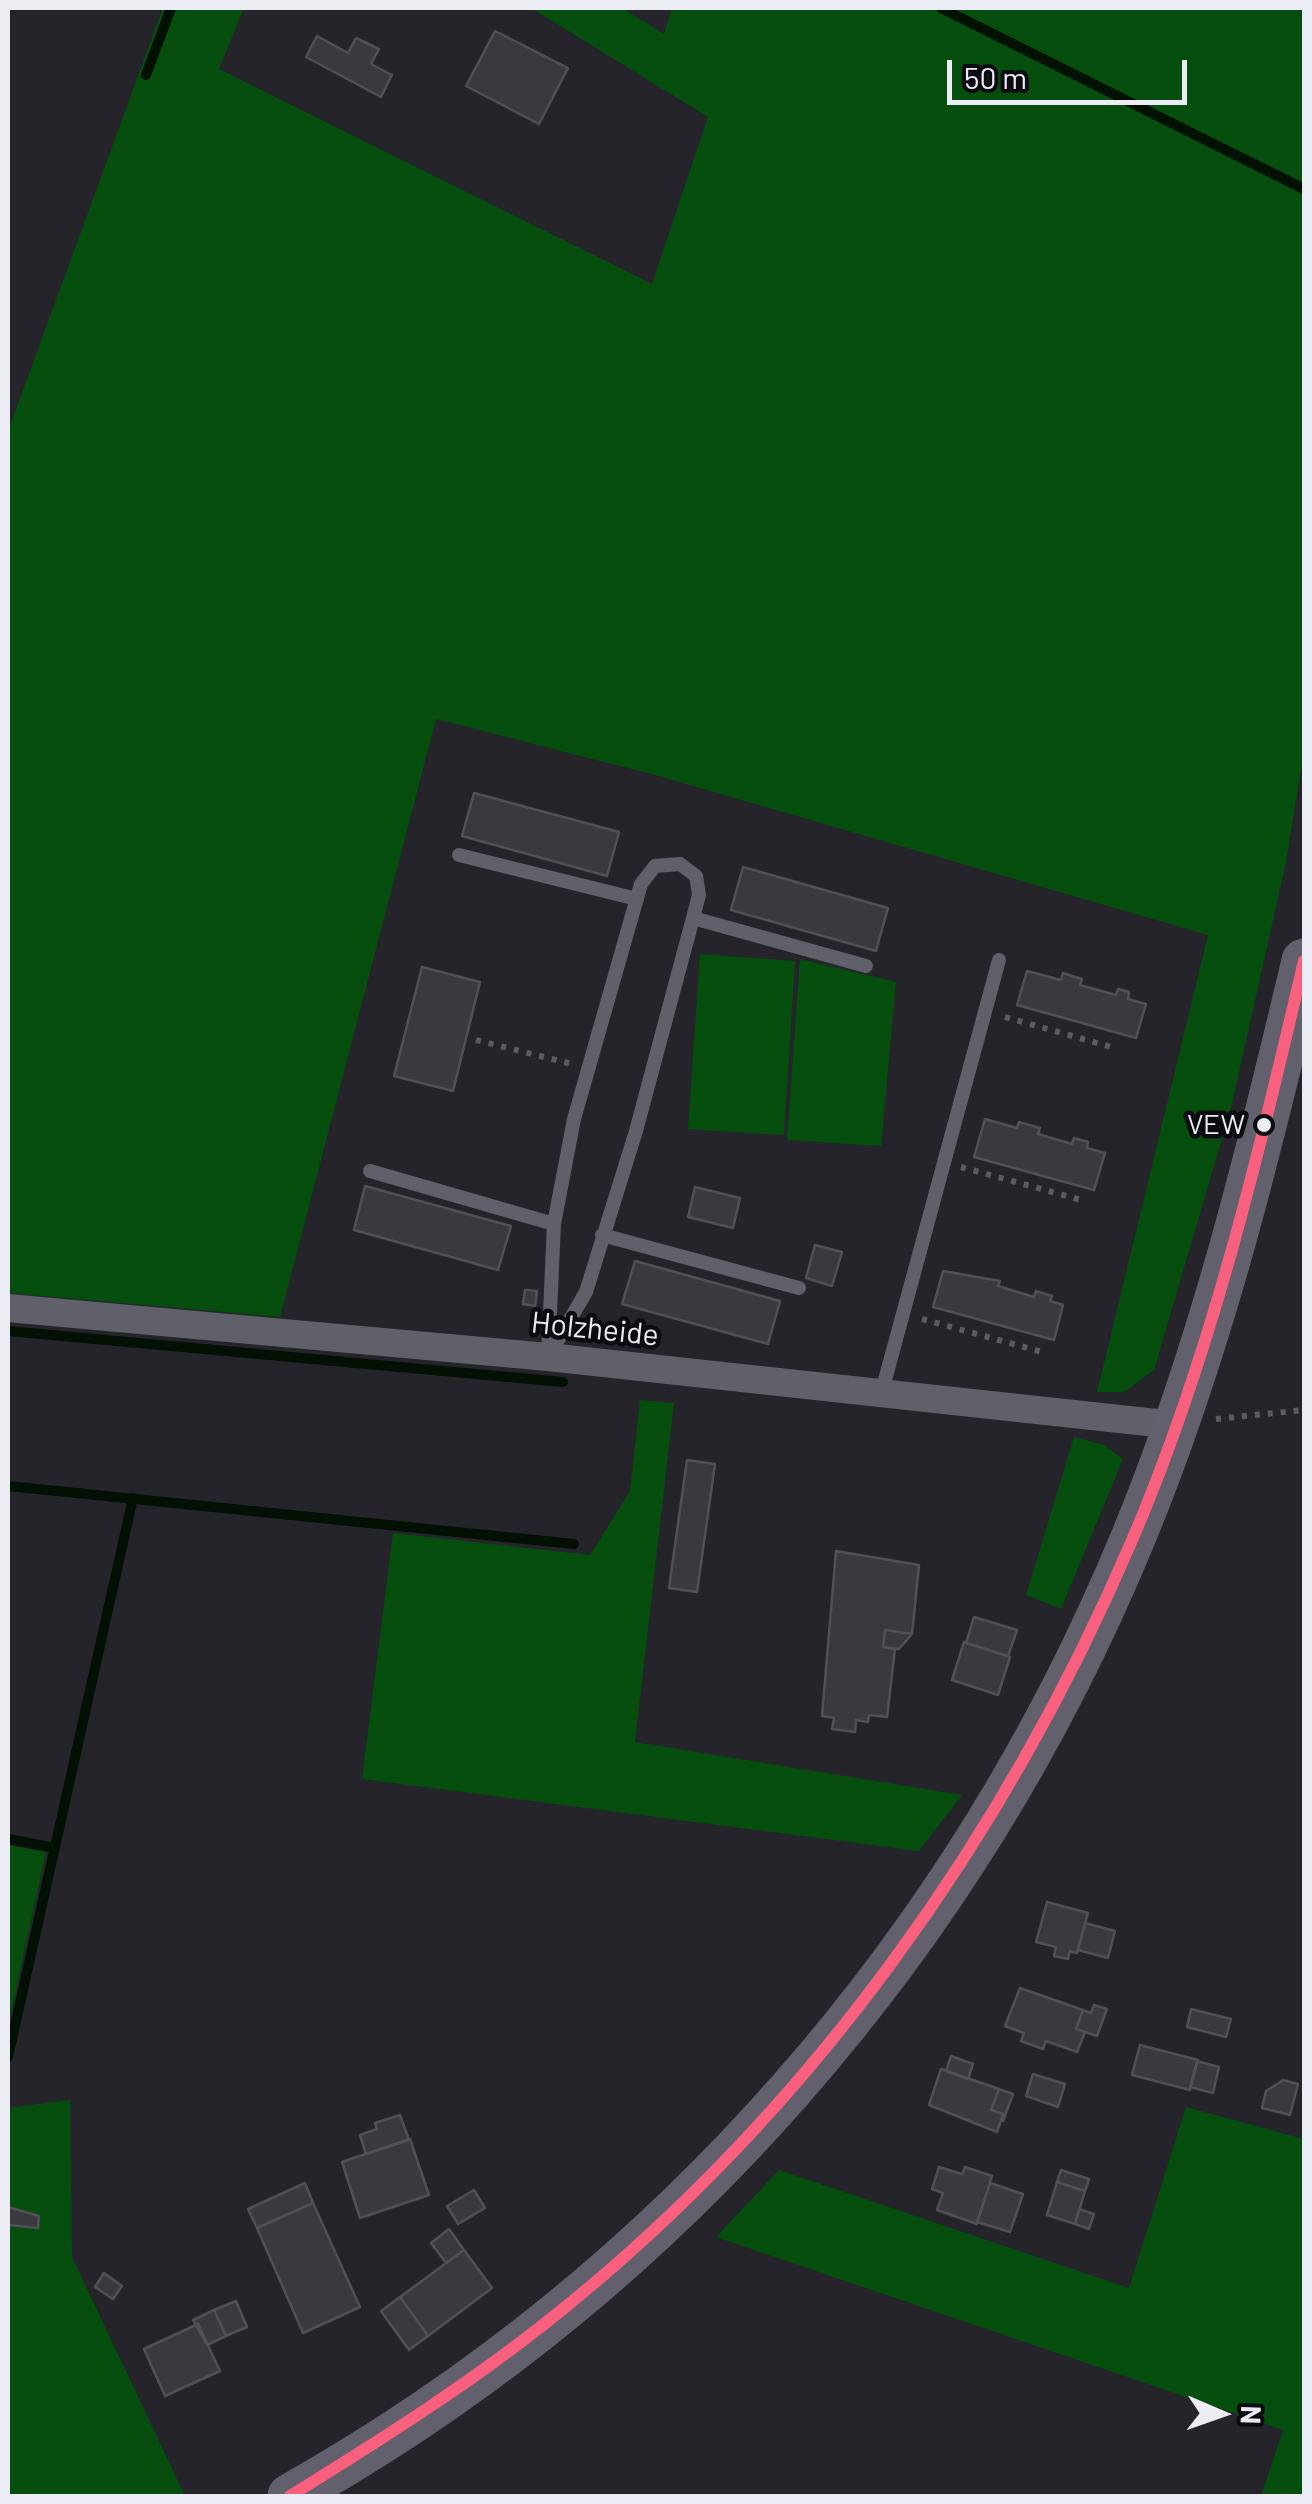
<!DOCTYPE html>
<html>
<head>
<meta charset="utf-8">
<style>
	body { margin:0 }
	#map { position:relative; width:1312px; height:2504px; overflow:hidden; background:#24242a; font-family:Barlow,sans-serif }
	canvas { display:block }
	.frame { position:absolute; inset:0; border:10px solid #ececf4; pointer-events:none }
	.north { position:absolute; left:1172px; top:2364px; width:100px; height:100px; -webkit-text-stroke:8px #0c0b11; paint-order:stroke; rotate:92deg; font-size:28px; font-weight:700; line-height:40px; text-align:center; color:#ececf4 }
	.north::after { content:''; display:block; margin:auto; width:35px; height:45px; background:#ececf4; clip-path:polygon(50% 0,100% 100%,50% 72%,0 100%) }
	.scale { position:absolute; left:947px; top:60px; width:240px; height:45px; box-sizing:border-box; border:5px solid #ececf4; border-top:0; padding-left:12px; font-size:30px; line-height:35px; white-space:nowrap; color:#ececf4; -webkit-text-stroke:8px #0c0b11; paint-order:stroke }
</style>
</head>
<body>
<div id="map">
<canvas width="1312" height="2504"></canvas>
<div class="frame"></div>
<div class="north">N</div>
<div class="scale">50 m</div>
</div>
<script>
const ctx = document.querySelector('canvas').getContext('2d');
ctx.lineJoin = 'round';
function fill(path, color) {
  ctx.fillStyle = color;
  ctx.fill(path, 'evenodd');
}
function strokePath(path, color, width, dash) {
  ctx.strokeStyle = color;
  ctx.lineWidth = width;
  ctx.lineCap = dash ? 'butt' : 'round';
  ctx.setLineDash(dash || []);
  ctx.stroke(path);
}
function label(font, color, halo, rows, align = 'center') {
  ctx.font = font + ' Barlow,sans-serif';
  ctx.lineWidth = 9;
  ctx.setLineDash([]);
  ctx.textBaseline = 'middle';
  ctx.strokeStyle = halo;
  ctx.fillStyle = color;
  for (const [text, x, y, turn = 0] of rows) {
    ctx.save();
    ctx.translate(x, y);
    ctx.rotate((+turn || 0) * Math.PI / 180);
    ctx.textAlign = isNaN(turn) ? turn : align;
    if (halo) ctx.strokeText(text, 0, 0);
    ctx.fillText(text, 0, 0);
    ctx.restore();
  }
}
fill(new Path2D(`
	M163,8h81l-25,61 433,215 56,-167 -177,-109h91l42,26 8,-26h262l370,187v557l-18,110 -55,246 -77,262 -30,22h-27l111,-457 -553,-160 -219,-56 -156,598 -272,-24v-862z
	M952,8h352v175l-337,-166z
	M700,954l95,7 -11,174 -96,-6z
	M800,959l96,23 -15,164 -94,-6z
	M640,1400l34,3 -39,339 327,53 -43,56 -557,-72 31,-246 197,22 40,-64z
	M1074,1437l30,8 19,14 -62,150 -35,-14z
	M8,1845l38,7 -38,174z
	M70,2100l2,157 113,239h-177v-388z
	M1186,2107l118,32v357h-43l22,-66 -567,-193 63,-67 350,118z`), '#054e0e');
strokePath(new Path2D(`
	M941,8l363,181
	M146,75l25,-67
	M8,1331l555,51
	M8,1486l566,58
	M8,1839l47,9
	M8,2057l125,-559`), '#031004', 10);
const building = new Path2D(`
	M495,31l73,37 -29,56 -73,-38z
	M317,36l31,17 8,-15 23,11 -8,15 21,11 -11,22 -75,-40z
	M474,793l145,39 -12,44 -145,-40z
	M743,867l145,41 -12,43 -145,-41z
	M422,967l58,15 -27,109 -59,-15z
	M1027,971l34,9 2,-7 19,6 -2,6 36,10 2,-6 11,3 -1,7 18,5 -10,34 -119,-33z
	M985,1119l32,9 2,-6 21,6 -2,6 34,10 2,-6 14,4 -1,6 18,5 -11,37 -120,-33z
	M365,1186l146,40 -13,44 -144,-40z
	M695,1187l45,11 -7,30 -45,-11z
	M815,1245l27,7 -10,34 -26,-8z
	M635,1261l145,40 -12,43 -146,-40z
	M943,1271l57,10 -2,5 36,11 2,-6 16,5 -2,5 13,4 -9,35 -121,-33z
	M525,1290l12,1 -2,15 -12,-2z
	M687,1460l28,4 -18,128 -28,-4z
	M836,1551l83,14 -7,69 -27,-4 -2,17 12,2 -8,68 -18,-2 -1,7 -12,-2 -1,12 -23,-3 2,-11 -12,-2z
	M974,1617l43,13 -9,26 -42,-13z
	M885,1630l27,4 -13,15 -16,-2z
	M964,1642l46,15 -12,38 -46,-15z
	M1047,1902l41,11 -11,40 -7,-2 -2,8 -14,-3 2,-9 -20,-5z
	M1085,1923l30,8 -7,27 -30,-8z
	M1020,1988l63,22 -7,19 9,3 -8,20 -31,-11 -3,8 -22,-8 3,-8 -19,-7z
	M1094,2005l13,4 -10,27 -21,-7 7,-19 8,3z
	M1191,2009l40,10 -5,18 -39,-10z
	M1140,2045l58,15 -8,30 -58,-15z
	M951,2056l22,8 -5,15 -22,-8z
	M1197,2061l22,6 -6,26 -23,-6z
	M941,2069l58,20 -8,21 12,4 -6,18 -68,-27z
	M1033,2074l32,10 -7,23 -32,-11z
	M1283,2080l15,4 -8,31 -28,-7 4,-17z
	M999,2089l14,5 -10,27v-7l-12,-4z
	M400,2115l9,25 -43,14 -6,-19 17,-6 -2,-6z
	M410,2139l19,56 -69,23 -18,-56z
	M939,2167l23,7 3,-7 27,9 -15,48 -40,-14 6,-17 -11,-4z
	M1061,2170l28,9 -4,12 -28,-9z
	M1057,2182l28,9 -10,33 -28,-9z
	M305,2183l8,20 -56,25 -9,-19z
	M990,2183l33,11 -13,38 -33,-10z
	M474,2190l11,18 -27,16 -11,-18z
	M313,2203l47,104 -57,26 -46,-105z
	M8,2207l31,9 -1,12 -30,-3z
	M1079,2209l15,5 -5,15 -14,-5z
	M449,2229l15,21 -18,13 -15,-20z
	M464,2250l28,38 -64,48 -28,-39z
	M104,2273l18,13 -9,13 -18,-12z
	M400,2297l28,39 -19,14 -28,-39z
	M236,2301l11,26 -21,9 -12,-26z
	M214,2310l12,26 -19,9 -14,-25z
	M198,2324l22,47 -55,25 -21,-47z`);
fill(building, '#3a3940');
strokePath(building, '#505055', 2.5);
strokePath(new Path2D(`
	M1005,1017l110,31
	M476,1040l96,24
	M961,1167l124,34
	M922,1319l124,34
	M1216,1419l88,-9`), '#5b5b64', 6, [5, 8]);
strokePath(new Path2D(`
	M459,855l178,44
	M680,864l16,12 3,19 -6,23 -57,213 -50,161 -38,65 6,-133 20,-105 67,-235 14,-18z
	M693,918l173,48
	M370,1171l184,53
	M602,1235l197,53
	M882,1391l117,-431`), '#60606b', 14);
strokePath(new Path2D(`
	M8,1308l540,49 627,68`), '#60606b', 28);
strokePath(new Path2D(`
	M290,2496c382,-215 676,-554 843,-958 77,-186 125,-382 171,-577`), '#61606c', 45);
strokePath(new Path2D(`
	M290,2496c92,-57 184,-115 268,-183 254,-204 448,-477 575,-775 79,-185 125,-382 171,-577`), '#f8607d', 12);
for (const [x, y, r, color] of [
	[1264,1125,9,"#ececf4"]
]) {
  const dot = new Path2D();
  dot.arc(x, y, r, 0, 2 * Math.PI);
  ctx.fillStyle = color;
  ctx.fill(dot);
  strokePath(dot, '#0c0b11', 4);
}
label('28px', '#ececf4', '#0c0b11', [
	["VEW",1245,1125]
], 'right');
label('30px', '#ececf4', '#0c0b11', [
	["Holzheide",595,1329,6]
]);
</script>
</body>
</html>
